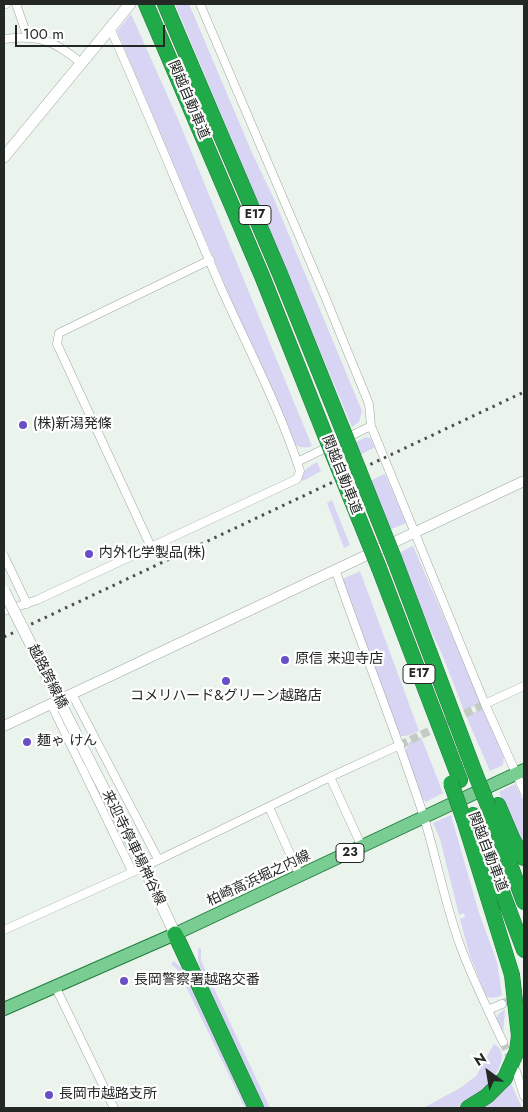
<!DOCTYPE html>
<html>
<head>
<meta charset="utf-8">
<style>
	body { margin:0 }
	#map { position:relative; width:528px; height:1112px; overflow:hidden; background:#ebf4ec; font-family:Jost,sans-serif }
	canvas { display:block }
	.frame { position:absolute; inset:0; border:5px solid #242825; pointer-events:none }
	.north { position:absolute; left:463px; top:1047px; width:50px; height:50px; -webkit-text-stroke:4px #fff; paint-order:stroke; rotate:328deg; font-size:14px; font-weight:700; line-height:20px; text-align:center; color:#242825 }
	.north::after { content:''; display:block; margin:auto; width:18px; height:22px; background:#242825; clip-path:polygon(50% 0,100% 100%,50% 72%,0 100%) }
	.scale { position:absolute; left:15px; top:25px; width:150px; height:22px; box-sizing:border-box; border:2px solid #242825; border-top:0; padding-left:6px; font-size:15px; line-height:18px; white-space:nowrap; color:#242825; -webkit-text-stroke:4px #fff; paint-order:stroke }
</style>
</head>
<body>
<div id="map">
<canvas width="528" height="1112"></canvas>
<div class="frame"></div>
<div class="north">N</div>
<div class="scale">100 m</div>
</div>
<script>
const ctx = document.querySelector('canvas').getContext('2d');
ctx.lineJoin = 'round';
function fill(path, color) {
  ctx.fillStyle = color;
  ctx.fill(path, 'evenodd');
}
function strokePath(path, color, width, dash) {
  ctx.strokeStyle = color;
  ctx.lineWidth = width;
  ctx.lineCap = dash ? 'butt' : 'round';
  ctx.setLineDash(dash || []);
  ctx.stroke(path);
}
function label(font, color, halo, rows, align = 'center') {
  ctx.font = font + ' Jost,"Noto Sans JP",sans-serif';
  ctx.lineWidth = 4.5;
  ctx.setLineDash([]);
  ctx.textBaseline = 'middle';
  ctx.strokeStyle = halo;
  ctx.fillStyle = color;
  for (const [text, x, y, turn = 0] of rows) {
    ctx.save();
    ctx.translate(x, y);
    ctx.rotate((+turn || 0) * Math.PI / 180);
    ctx.textAlign = isNaN(turn) ? turn : align;
    if (halo) ctx.strokeText(text, 0, 0);
    ctx.fillText(text, 0, 0);
    ctx.restore();
  }
}
fill(new Path2D(`
	M175,4h14l64,151 21,44 88,212 -3,11 -7,5z
	M131,14l47,105 134,327c-6,3 -12,1 -17,-1l-32,-70 -146,-344z
	M366,437l4,1 5,9 -17,9 -6,-12z
	M317,462l4,9 -18,10 -2,-3 6,-10z
	M385,474l21,49 -19,8 -20,-49z
	M332,500l18,45 -6,3 -17,-45z
	M413,546l66,152 1,5 -16,8 -22,-57 -35,-73 -11,-27z
	M360,571l59,160c-7,3 -13,7 -21,4l-55,-156z
	M479,710l6,1 19,43 -1,11 -13,6 -24,-55z
	M421,737l22,56 -17,9 -4,-3 -17,-47 4,-10z
	M515,784l9,18v47l-25,-57z
	M451,815l28,98 18,49 5,33c-6,3 -10,4 -16,1l-17,-43 -9,-34 5,-2 -1,-4 -5,2 -19,-76 -7,-16z
	M198,948l3,1v11l3,7 66,141h-5l-3,-5 -61,-133 -3,-9z
	M174,961l7,7 68,140h-4l-67,-138 -7,-6z
	M505,1009l-2,27 -7,-17 2,-5z
	M494,1044c2,1 5,3 6,5 11,20 -28,55 -46,59 -9,2 -21,0 -31,0l37,-20 16,-12z
	M510,1081l12,27h-40l14,-11z`), '#d7d5f3');
strokePath(new Path2D(`
	M400,745l85,-41
	M502,1004l22,-11
	M503,1042l8,18`), '#c3cbc4', 8, [8, 4]);
const minor = new Path2D(`
	M4,4h2
	M16,4l12,34
	M200,4l124,290 45,110 2,22 114,278 39,87
	M110,28c39,86 74,175 112,262 27,60 58,119 78,181l-3,8 -146,68
	M4,39c35,-4 50,1 77,24
	M297,462l74,-36
	M4,556l23,48
	M335,569c28,81 60,160 87,242 14,44 22,90 38,134 12,33 28,65 43,97
	M4,611l33,-11 114,-53 -94,-203 2,-11 151,-73
	M72,694l86,165
	M51,704l81,167
	M485,704l39,-18
	M330,777l32,70
	M269,807l31,69
	M4,930l140,-63 186,-90 70,-32
	M55,986l59,122
	M488,1010l14,-6
	M516,1071l8,25`);
const tertiary = new Path2D(`
	M4,726l520,-245`);
const secondary = new Path2D(`
	M4,157l126,-153
	M90,762l54,105 31,67`);
const primary = new Path2D(`
	M4,1009l171,-75 349,-164`);
const motorway = new Path2D(`
	M146,4l116,272 63,159
	M165,4l115,270 62,154
	M395,561l80,212
	M379,568l81,212
	M498,805l15,35 11,18
	M489,808l35,94
	M473,815l51,135
	M464,820l48,155 7,61 -2,15 -12,27 -18,18 -19,12
	M175,934l81,174`);
strokePath(minor, '#9ea79f', 9);
strokePath(tertiary, '#9ea79f', 11);
strokePath(secondary, '#9ea79f', 12);
strokePath(primary, '#217c3c', 14);
strokePath(motorway, '#217c3c', 16);
strokePath(minor, '#fff', 8);
strokePath(tertiary, '#fff', 10);
strokePath(secondary, '#fff', 11);
strokePath(primary, '#79cc92', 12);
strokePath(motorway, '#20aa49', 15);
strokePath(new Path2D(`
	M4,637l520,-245`), '#4b504c', 3, [2.5, 5]);
const secondaryBridge = new Path2D(`
	M4,591l86,171`);
const motorwayBridge = new Path2D(`
	M342,428l53,133
	M325,435l54,133
	M475,773l14,35
	M451,783l13,37`);
strokePath(secondaryBridge, '#9ea79f', 12, []);
strokePath(motorwayBridge, '#217c3c', 16, []);
strokePath(secondaryBridge, '#fff', 11);
strokePath(motorwayBridge, '#20aa49', 15);
for (const [x, y, r, color] of [
	[23,425,5,"#684ec7"],
	[89,554,5,"#684ec7"],
	[285,660,5,"#684ec7"],
	[226,681,5,"#684ec7"],
	[27,742,5,"#684ec7"],
	[124,981,5,"#684ec7"],
	[49,1095,5,"#684ec7"]
]) {
  const dot = new Path2D();
  dot.arc(x, y, r, 0, 2 * Math.PI);
  ctx.fillStyle = color;
  ctx.fill(dot);
  strokePath(dot, '#fff', 2);
}
for (const [x, y, w] of [
	[255,215,32],
	[419,674,32],
	[350,853,28]
]) {
  const box = new Path2D();
  box.roundRect(x - w / 2, y - 9.5, w, 19, 4);
  ctx.fillStyle = '#fff';
  ctx.fill(box);
  strokePath(box, '#242825', 1);
}
label('bold 12px', '#242825', null, [
	["E17",255,215],
	["E17",419,674],
	["23",350,853]
]);
label('14px', '#242825', '#fff', [
	["関越自動車道",188,100,67],
	["関越自動車道",341,475,68],
	["越路跨線橋",47,677,63],
	["来迎寺停車場神谷線",133,848,64],
	["関越自動車道",487,852,69],
	["柏崎高浜堀之内線",259,879,-25]
]);
label('14px', '#242825', '#fff', [
	["(株)新潟発條",33,425],
	["内外化学製品(株)",99,554],
	["原信 来迎寺店",295,660],
	["コメリハード&グリーン越路店",226,697,"center"],
	["麺ゃ けん",37,742],
	["長岡警察署越路交番",134,981],
	["長岡市越路支所",59,1095]
], 'left');
</script>
</body>
</html>
